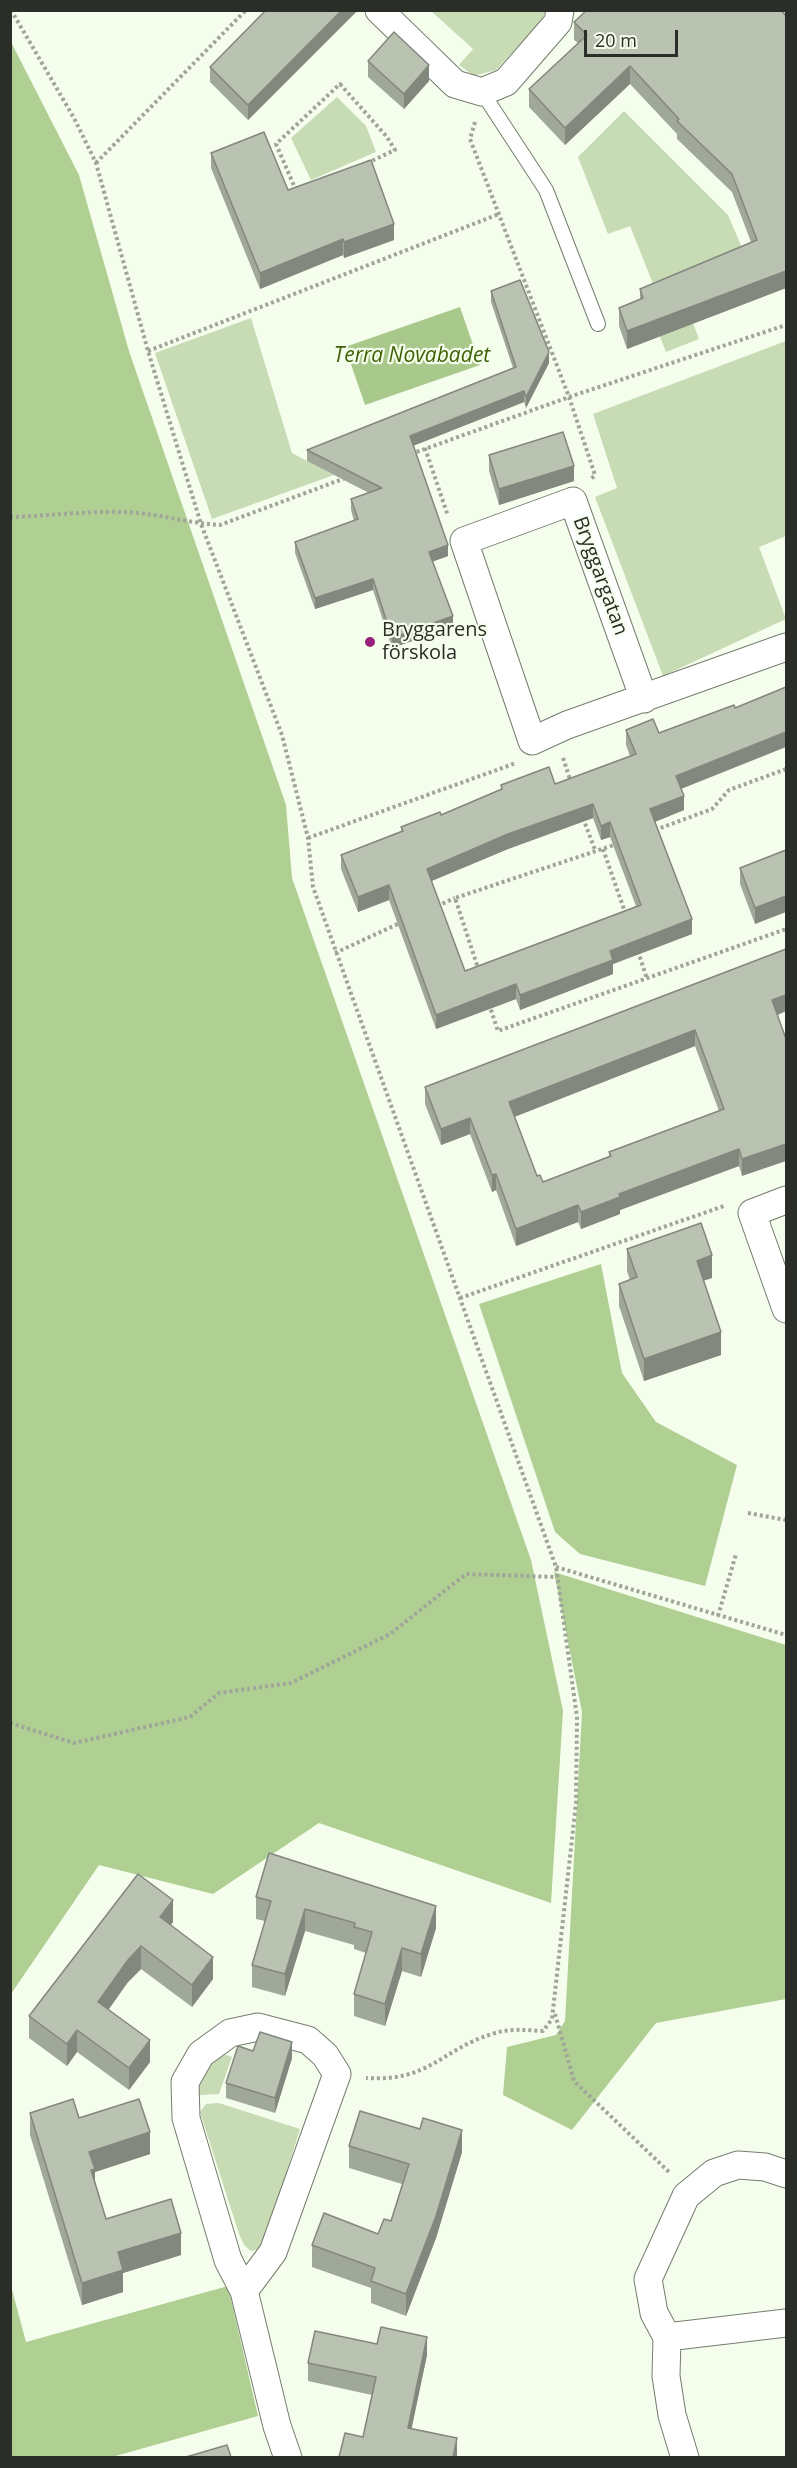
<!DOCTYPE html>
<html>
<head>
<meta charset="utf-8">
<style>
	body { margin:0 }
	#map { position:relative; width:797px; height:2468px; overflow:hidden; background:#f5feed; font-family:"Open Sans",sans-serif }
	canvas { display:block }
	.frame { position:absolute; inset:0; border:12px solid #2b2e28; pointer-events:none }
	.scale { position:absolute; left:584px; top:30px; width:94px; height:27px; box-sizing:border-box; border:3px solid #2b2e28; border-top:0; padding-left:8px; font-size:18px; line-height:21px; white-space:nowrap; color:#2b2e28; -webkit-text-stroke:4px #f5feed; paint-order:stroke }
</style>
</head>
<body>
<div id="map">
<canvas width="797" height="2468"></canvas>
<div class="frame"></div>
<div class="scale">20 m</div>
</div>
<script>
const ctx = document.querySelector('canvas').getContext('2d');
ctx.lineJoin = 'round';
function fill(path, color) {
  ctx.fillStyle = color;
  ctx.fill(path, 'evenodd');
}
function strokePath(path, color, width, dash) {
  ctx.strokeStyle = color;
  ctx.lineWidth = width;
  ctx.lineCap = dash ? 'butt' : 'round';
  ctx.setLineDash(dash || []);
  ctx.stroke(path);
}
function label(font, color, halo, rows, align = 'center') {
  ctx.font = font + ' "Open Sans",sans-serif';
  ctx.lineWidth = 4.5;
  ctx.setLineDash([]);
  ctx.textBaseline = 'middle';
  ctx.strokeStyle = halo;
  ctx.fillStyle = color;
  for (const [text, x, y, turn = 0] of rows) {
    ctx.save();
    ctx.translate(x, y);
    ctx.rotate((+turn || 0) * Math.PI / 180);
    ctx.textAlign = isNaN(turn) ? turn : align;
    if (halo) ctx.strokeText(text, 0, 0);
    ctx.fillText(text, 0, 0);
    ctx.restore();
  }
}
fill(new Path2D(`
	M431,11h115l-4,9 -46,50 -22,6 -15,-11 14,-16z
	M337,97l29,29 10,26 -65,28 -20,-42z
	M624,111l104,104 18,42 -67,30 20,52 -33,13 -19,-48 12,-5 -29,-73 -22,8 -30,-77z
	M251,318l41,135 42,22 -122,44 -57,-166z
	M786,341v195l-27,11 27,72 -123,57 -68,-179 22,-9 -24,-74z
	M220,2053l12,4 -13,37 -19,1c-8,-14 12,-31 20,-42z
	M219,2103l81,26 -35,112 -6,8 -8,2 -7,-6 -5,-11 -39,-122 6,-8z`), '#c7dbb5');
fill(new Path2D(`
	M10,40l69,135 50,176 157,454 6,73 239,682 32,151 -12,192 -232,-80 -106,71 -114,-29 -88,129z
	M601,1264l21,109 34,49 81,43 -32,121 -125,-32 -25,-22 -76,-228z
	M554,1572l232,73v354l-130,24 -84,107 -69,-35 4,-48 49,-12 9,-14 17,-309z
	M10,2282l16,60 202,-56 30,130 -146,41h-101z`), '#b0d093');
fill(new Path2D(`
	M460,307l20,58 -115,40 -20,-58z`), '#a9c88c');
const lane = new Path2D(`
	M482,92l64,98 52,134`);
const street = new Path2D(`
	M379,10l76,74 27,8 24,-10 52,-60 2,-12
	M644,699l-71,-198 -109,40 68,200 35,-16 219,-78
	M786,1200l-34,13 34,96
	M244,2291l29,-39 64,-178 -12,-19 -17,-15 -50,-13 -28,6 -29,21 -16,28 1,36 42,142 16,31 33,135 11,32
	M667,2337l119,-14
	M685,2458l-13,-43 -6,-39 1,-39 -13,-24 -6,-34 38,-83 28,-23 24,-8 27,2 21,7`);
strokePath(lane, '#757d6e', 16);
strokePath(street, '#757d6e', 29);
strokePath(new Path2D(`
	M11,10l63,108 22,45 52,188 53,173 81,211 26,103 5,49 243,680 21,150 -1,86 -24,216 -9,12c-18,-1 -34,-3 -51,3 -52,16 -62,48 -126,44
	M340,84l47,53 8,13 -97,45 -22,-51z
	M475,122l-5,17 99,258 26,78 -5,5
	M96,163l150,-153
	M148,351l351,-137
	M425,448l23,68
	M411,454l158,-57 217,-72
	M10,517c38,-1 76,-6 113,-5 33,1 64,11 97,13l128,-48
	M563,758l8,24
	M583,818l12,32
	M655,830l57,-21 17,-19 57,-21
	M308,838l208,-75
	M603,849l23,66
	M437,906l18,-8
	M638,951l9,28
	M335,953l65,-30
	M479,971l-24,-73 162,-54
	M489,1004l9,27 288,-102
	M460,1298l264,-92
	M748,1513l38,7
	M556,1567l230,68
	M718,1616l18,-62
	M10,1723l64,20 116,-26 29,-24 72,-10 99,-49 76,-60 91,3
	M555,2014l19,67 96,92`), '#9fa599', 4, [3, 3]);
strokePath(lane, '#fff', 14);
strokePath(street, '#fff', 27);
fill(new Path2D(`
	M266,10h92l-110,110 -38,-38v-15z
	M786,16v272l-159,61 -8,-23v-18l21,-8v-11l111,-47 -19,-50 -55,-53v-5l-47,-50 -65,61 -36,-38v-18l49,-46 -4,-3v-18z
	M368,61l61,20 -25,28 -36,-32z
	M211,153l77,37 106,50 -50,18 -1,-3 -83,34 -49,-121z
	M491,291l58,72 -23,45 -2,-6 -111,44 35,110 -15,5 20,66 -61,21 -19,-58 -58,19 -20,-56v-11l59,-21 -3,-11v-11l18,-6 -62,-32v-11l206,-82 -22,-66z
	M489,455l85,26 -75,24 -10,-34z
	M626,730l55,59 3,21 -30,12 38,112 -79,30v10l-93,36 -4,-11 -80,30 -47,-129 -31,12 -17,-43v-14l60,-24v-4l40,-12 60,-26v-4l54,-1 75,-28 -4,-11zM593,818l8,22 9,-3 26,69 -171,65 -34,-90 77,-32z
	M786,850l-31,74 -15,-40v-16z
	M786,949v62l-8,4 -36,161 -3,-10 -119,44v4l-39,15 -3,-7 -62,24 -20,-56 -4,2 -22,-58 -29,11 -16,-41v-17zM695,1046l24,65 -110,41v4l-66,26 -6,-6 -23,-59z
	M627,1249l85,29 -8,2 17,75 -77,26 -25,-75v-22l11,-4 -3,-9z
	M256,1897l180,31 -15,49 -19,-6 -17,55 -31,-10v-22l12,-41 -12,-4v-4l-49,-14 -20,65 -33,-9v-22l13,-44 -9,-2z
	M173,1922l-2,3 42,54 -21,28 -51,-38 -13,13 -19,27 41,53 -21,28 -52,-38 -10,14 -38,-28v-22z
	M253,2051l39,7 -17,55 -49,-15v-15z
	M30,2113l49,5 71,36 -55,18v9l11,38 75,36 -58,18v19l-41,13 -52,-170z
	M349,2146l113,6 -26,86 -30,78 -35,-13v-15l-59,-21v-22l66,-11 13,-13 11,-37 -53,-16z
	M427,2355l-16,73 46,10v19h-118l24,-20 9,-42 -64,-14v-18z`), '#a0a899');
fill(new Path2D(`
	M342,10h16l-110,110v-15z
	M429,65v16l-25,28v-15z
	M630,66v18l-65,61v-17z
	M394,224v16l-50,18v-16z
	M343,239v16l-83,34v-16z
	M786,271v17l-159,61v-18z
	M549,352v11l-23,45v-11z
	M524,391v11l-114,45v-11z
	M574,466v15l-75,24v-16z
	M448,545v11l-19,7v-11z
	M373,579v11l-58,19v-11z
	M453,616v11l-61,21v-10z
	M786,732v15l-110,44v-15z
	M684,796v14l-34,14v-15z
	M593,804v14l-85,31 -81,34v-14l81,-35z
	M610,822v15l-9,3v-14z
	M389,885v15l-31,12v-15z
	M786,896v16l-31,12v-16z
	M692,919v15l-79,30v10l-93,36v-15l90,-44z
	M516,984v15l-80,30v-14z
	M786,995v16l-14,6v-17z
	M695,1030v16l-186,73v-17z
	M470,1118v16l-29,11v-16z
	M786,1144v17l-44,15v-17z
	M739,1149v17l-119,44v4l-39,15v-17l38,-18z
	M496,1174v16l-4,2v-17z
	M578,1205v17l-62,24v-17z
	M712,1255v23l-15,5v-22z
	M721,1332v23l-77,26v-22z
	M173,1900v22l-13,17v-22z
	M436,1906v22l-15,49v-23z
	M305,1909v22l-20,65v-22z
	M141,1946v23l-13,13 -30,42v-22l30,-42z
	M402,1948v23l-17,55v-22z
	M213,1957v22l-21,28v-22z
	M77,2030v22l-10,14v-22z
	M150,2040v22l-21,28v-22z
	M292,2042v16l-17,55v-15z
	M462,2130v22l-26,86 -30,78v-22z
	M150,2132v22l-55,18v19l-6,-39z
	M181,2233v22l-58,18v19l-41,13v-22l36,-31z
	M427,2337v18l-19,91v-18z
	M457,2438v19h-4z`), '#82887d');
const building = new Path2D(`
	M266,10h76l-94,95 -38,-38z
	M587,10h194l5,6v255l-159,60 -8,-23 24,-10 -3,-9 117,-49 -25,-66 -55,-53 2,-2 -49,-53 -65,62 -36,-39 58,-54 -13,-13z
	M394,32l35,33 -25,29 -36,-33z
	M264,132l24,58 83,-30 23,64 -50,18 -1,-3 -83,34 -49,-120z
	M520,280l29,72 -23,45 -2,-6 -114,45 38,109 -19,7 24,64 -61,22 -19,-59 -58,19 -20,-56 63,-23 -7,-20 31,-11 -75,-38 209,-83 -25,-76z
	M563,432l11,34 -75,23 -10,-34z
	M786,687v45l-110,44 8,20 -34,13 42,110 -82,32 3,9 -93,35 -4,-11 -80,31 -47,-130 -31,12 -17,-42 62,-24 -2,-4 39,-15 1,3 61,-26 -1,-4 48,-18 6,17 81,-30 -10,-24 27,-11 6,14 75,-28 1,3zM593,804l8,22 9,-4 31,83 -176,66 -38,-102 81,-35z
	M786,850v46l-31,12 -15,-40z
	M786,949v46l-14,5 14,39v105l-44,15 -3,-10 -120,45 1,3 -39,15 -3,-7 -62,24 -20,-55 -4,1 -22,-57 -29,11 -16,-42zM695,1030l29,79 -115,43 2,4 -68,26 -3,-7 -3,1 -28,-74z
	M701,1223l11,32 -15,6 24,71 -77,27 -25,-75 18,-7 -10,-28z
	M269,1853l167,53 -15,48 -19,-6 -17,56 -31,-10 18,-62 -18,-5 1,-4 -50,-14 -20,65 -33,-9 19,-64 -15,-4z
	M138,1874l35,26 -13,17 53,40 -21,28 -51,-39 -13,14 -30,42 52,38 -21,28 -52,-38 -10,14 -38,-28z
	M260,2032l32,10 -17,56 -49,-15 12,-37 15,5z
	M73,2099l6,19 60,-19 11,33 -61,20 6,17 -4,1 15,49 65,-20 10,34 -63,19 5,18 -41,13 -52,-170z
	M360,2111l60,18 3,-11 39,12 -26,86 -30,78 -35,-13 4,-13 -63,-23 12,-32 54,21 6,-15 7,2 18,-57 -60,-18z
	M381,2327l46,10 -19,91 49,10 -4,19h-114l6,-24 18,4 13,-60 -68,-14 7,-32 62,13z
	M227,2445l4,12h-45z`);
fill(building, '#bac3b2');
strokePath(building, '#82887d', 1.5);
for (const [x, y, r, color] of [
	[370,642,6,"#99207a"]
]) {
  const dot = new Path2D();
  dot.arc(x, y, r, 0, 2 * Math.PI);
  ctx.fillStyle = color;
  ctx.fill(dot);
  strokePath(dot, '#f5feed', 2);
}
label('20px', '#2b2e28', '#f5feed', [
	["Bryggargatan",600,576,70]
]);
label('20px', '#2b2e28', '#f5feed', [
	["Bryggarens",382,630],
	["förskola",382,653]
], 'left');
label('italic 21px', '#3e6205', '#f5feed', [
	["Terra Novabadet",412,356]
]);
</script>
</body>
</html>
